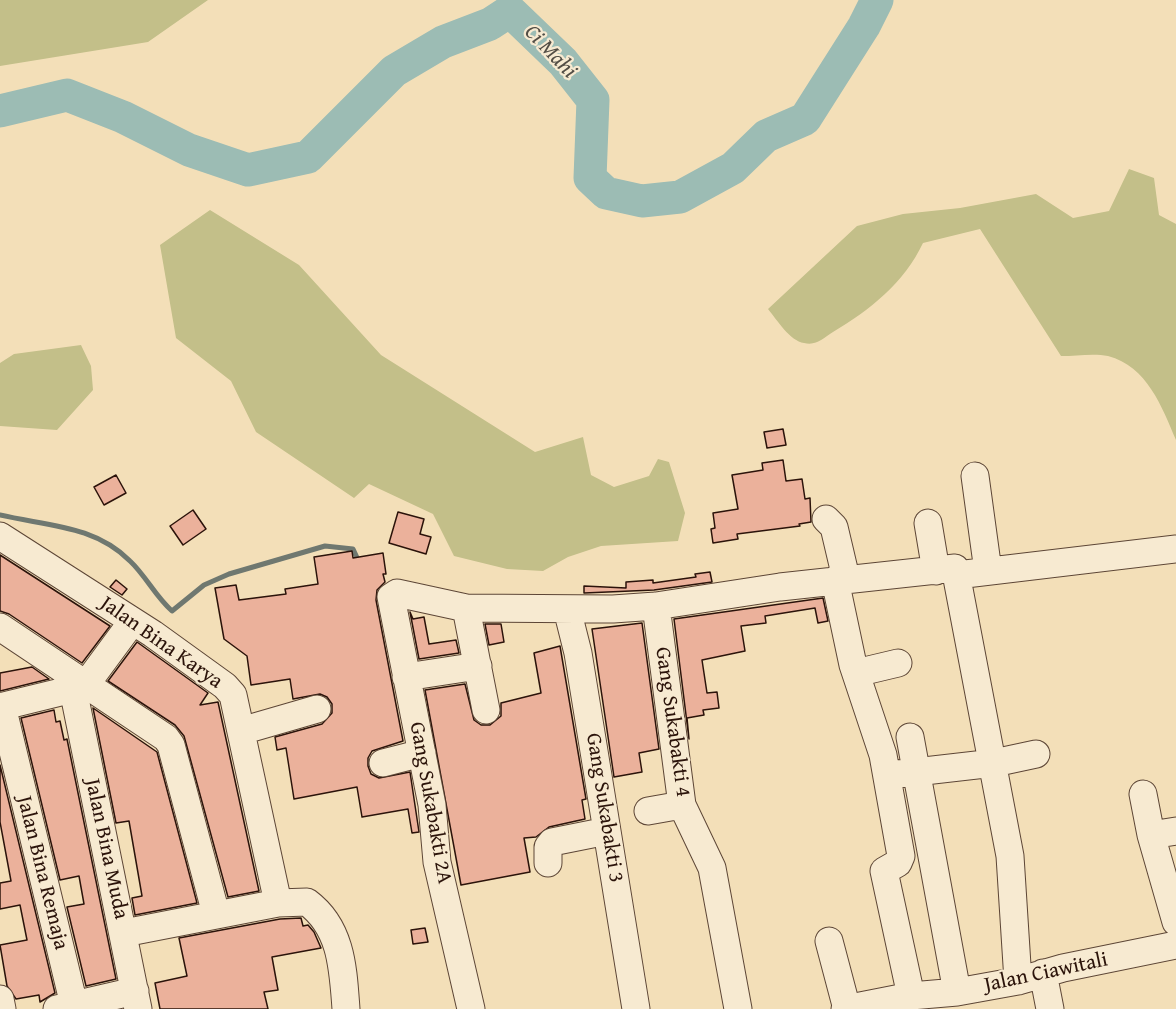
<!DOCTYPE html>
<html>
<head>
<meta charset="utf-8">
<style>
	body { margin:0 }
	canvas { display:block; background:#f3dfb8 }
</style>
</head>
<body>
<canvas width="1176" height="1009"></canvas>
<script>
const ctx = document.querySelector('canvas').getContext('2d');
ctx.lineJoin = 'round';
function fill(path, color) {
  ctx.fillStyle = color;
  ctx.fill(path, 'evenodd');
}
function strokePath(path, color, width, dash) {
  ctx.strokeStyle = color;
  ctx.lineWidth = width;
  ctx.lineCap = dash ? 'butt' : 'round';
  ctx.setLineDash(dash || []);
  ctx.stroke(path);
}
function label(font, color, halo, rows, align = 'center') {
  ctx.font = font + ' "Gentium Book Plus",serif';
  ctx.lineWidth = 4.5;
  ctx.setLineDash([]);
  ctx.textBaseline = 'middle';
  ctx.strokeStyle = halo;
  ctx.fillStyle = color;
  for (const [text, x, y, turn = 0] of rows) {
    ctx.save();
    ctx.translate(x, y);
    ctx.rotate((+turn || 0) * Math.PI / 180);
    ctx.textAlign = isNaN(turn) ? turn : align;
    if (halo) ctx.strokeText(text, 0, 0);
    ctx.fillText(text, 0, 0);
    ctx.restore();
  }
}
fill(new Path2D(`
	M0,0h208l-60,42 -148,24z
	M1129,169l25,9 5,37 17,9v216c-14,-33 -29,-74 -68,-84 -14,-3 -32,0 -47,0l-81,-127 -57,14c-19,40 -53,67 -90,89 -10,6 -16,14 -29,11 -14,-2 -27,-23 -36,-34l89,-83 46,-12 57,-6 76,-14 37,24 36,-7z
	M210,210l89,55 82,90 154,97 48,-15 8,38 23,12 35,-11 9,-17 11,3 16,51 -7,28 -77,5 -33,11 -25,14 -36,-2 -53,-13 -21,-42 -64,-30 -15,14 -98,-66 -25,-51 -55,-43 -16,-93z
	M81,345l10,21 2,24 -36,40 -57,-4v-63l14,-9z`), '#c3bf89');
strokePath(new Path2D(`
	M0,515c47,11 94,10 130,46 16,15 25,35 42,50l32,-26 25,-11 96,-28 28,3 6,13`), '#6f7870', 5);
strokePath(new Path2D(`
	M0,111l67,-16 56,22 66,33 59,20 60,-13 86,-86 49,-29 47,-18 20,-13 53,51 30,38 -3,78 16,15 36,8 38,-4 53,-29 33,-32 39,-17 59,-93 13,-26`), '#9cbcb4', 33);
const building = new Path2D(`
	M783,429l3,16 -19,3 -3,-16z
	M783,460l3,21 16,-2 3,20 5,-1 1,24 -12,2 1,2 -63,8 1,5 -25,4 -2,-14 4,-1 -2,-15 25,-4 -6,-34 31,-5 -1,-7z
	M116,475l10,18 -22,12 -10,-18z
	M193,510l13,19 -23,16 -13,-19z
	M398,512l26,7 -4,15 11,3 -5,17 -37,-11z
	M352,551l1,7 30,-5 3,21h-3l2,8 -8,8 -1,10 27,141 -31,10 -4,7v8l3,8 8,4 31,-6 9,60 -7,1 -4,-24 -46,8 -5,-30 -63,12 -8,-51 -9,2 -2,-13 47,-13 10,-11v-9l-5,-7 -7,-3 -27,5 -3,-20 -39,6 -4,-29 -23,-17 -9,-51 21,-3 3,15 47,-6 -1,-5 33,-5 -4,-27z
	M0,555l110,71 -28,37 -73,-49 -9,-3z
	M710,572l2,10 -58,8 -70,3v-7l42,2v-6l27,-2v3l43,-6 -1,-3z
	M116,580l11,9 -5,6 -12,-8z
	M823,598l5,23 -10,2 -3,-15 -50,8 1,7 -25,3 4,25 -43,9 5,33 10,-1 2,16 -16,2 1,5 -17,3 2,21 -15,-120z
	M410,612l3,7 11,-2 5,27 27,-4 3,13 -40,6z
	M642,623l17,126 -20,4 3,19 -28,5 -22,-148z
	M485,624h16l3,18 -15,3z
	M137,642l71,51 -8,12 18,-3 41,189 -31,6 -44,-161 -9,-11 -67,-44z
	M560,646l26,153 -4,1 3,19 -36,8 -13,10 -12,1 6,34 -69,13 -36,-195 40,-6 9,36 7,5h9l11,-9v-13l40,-10 -7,-40z
	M32,667l17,12 -49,12v-18z
	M93,708l64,44 40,151 -62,12 -3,-17 10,-2 -13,-75 -13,2z
	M54,710l2,12 4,-1 4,19 3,-1 49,240 -30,7 -19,-79 17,-3 -5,-28 -19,4 -39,-162z
	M0,765l55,228 -15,9 -1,-7 -23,4 -9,-13 -7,-41 27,-5 -7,-35 -20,4v-26l11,-2 -11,-59z
	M301,918l2,8 5,-1 6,7 7,16 -49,9 6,33 -14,2 4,17h-108l-5,-26 32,-7 -8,-38 101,-19z
	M425,928l3,14 -15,2 -2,-14z`);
fill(building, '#ebb19b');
strokePath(building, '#2b130a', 1.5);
const minor = new Path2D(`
	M975,476l13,95
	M826,519l8,8 12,51
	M928,523l8,48
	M0,536l153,98 72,52 8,9 45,208
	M957,575l219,-26
	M835,580l18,85 30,90 18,101 -3,7 -14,8 27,125
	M656,606l26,199 30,63 26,141
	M466,608l20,102
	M567,609l11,44 58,356
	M0,627l166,111 5,7 45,169
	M856,673l42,-10
	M406,677l72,-11
	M73,689l65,320
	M2,706l72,299
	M0,707l73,-18 14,-6 45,-61
	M241,731l76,-22
	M910,737l47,255
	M383,763l39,-10
	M898,774l96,-11 42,-9
	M1143,794l8,41 25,87
	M648,811l34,-6
	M1151,835l25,-4
	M548,863v-16l4,-5 55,-11
	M124,933l154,-30 29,-1c35,26 36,67 39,107
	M829,941l18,68
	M1043,973l7,36
	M0,999l2,10
	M57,1009l78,-18
	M471,1009l-34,-147 -5,-57 -41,-208 6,-4 69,15 147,1 43,-3 124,-19 175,-19 55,288 8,125
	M845,1009l66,-13 46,-4 61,-11 45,-13 113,-23`);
strokePath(minor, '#5d4636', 29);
strokePath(minor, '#f7ead1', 27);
label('21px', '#2b130a', '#f7ead1', [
	["Jalan Bina Karya",161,643,35],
	["Gang Sukabakti 4",672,722,82],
	["Gang Sukabakti 2A",430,803,80],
	["Gang Sukabakti 3",604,808,81],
	["Jalan Bina Muda",106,849,78],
	["Jalan Bina Remaja",42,873,76],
	["Jalan Ciawitali",1046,973,-12]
]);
label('italic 22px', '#534e46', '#f7ead1', [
	["Ci Mahi",550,52,46]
]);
</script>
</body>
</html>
